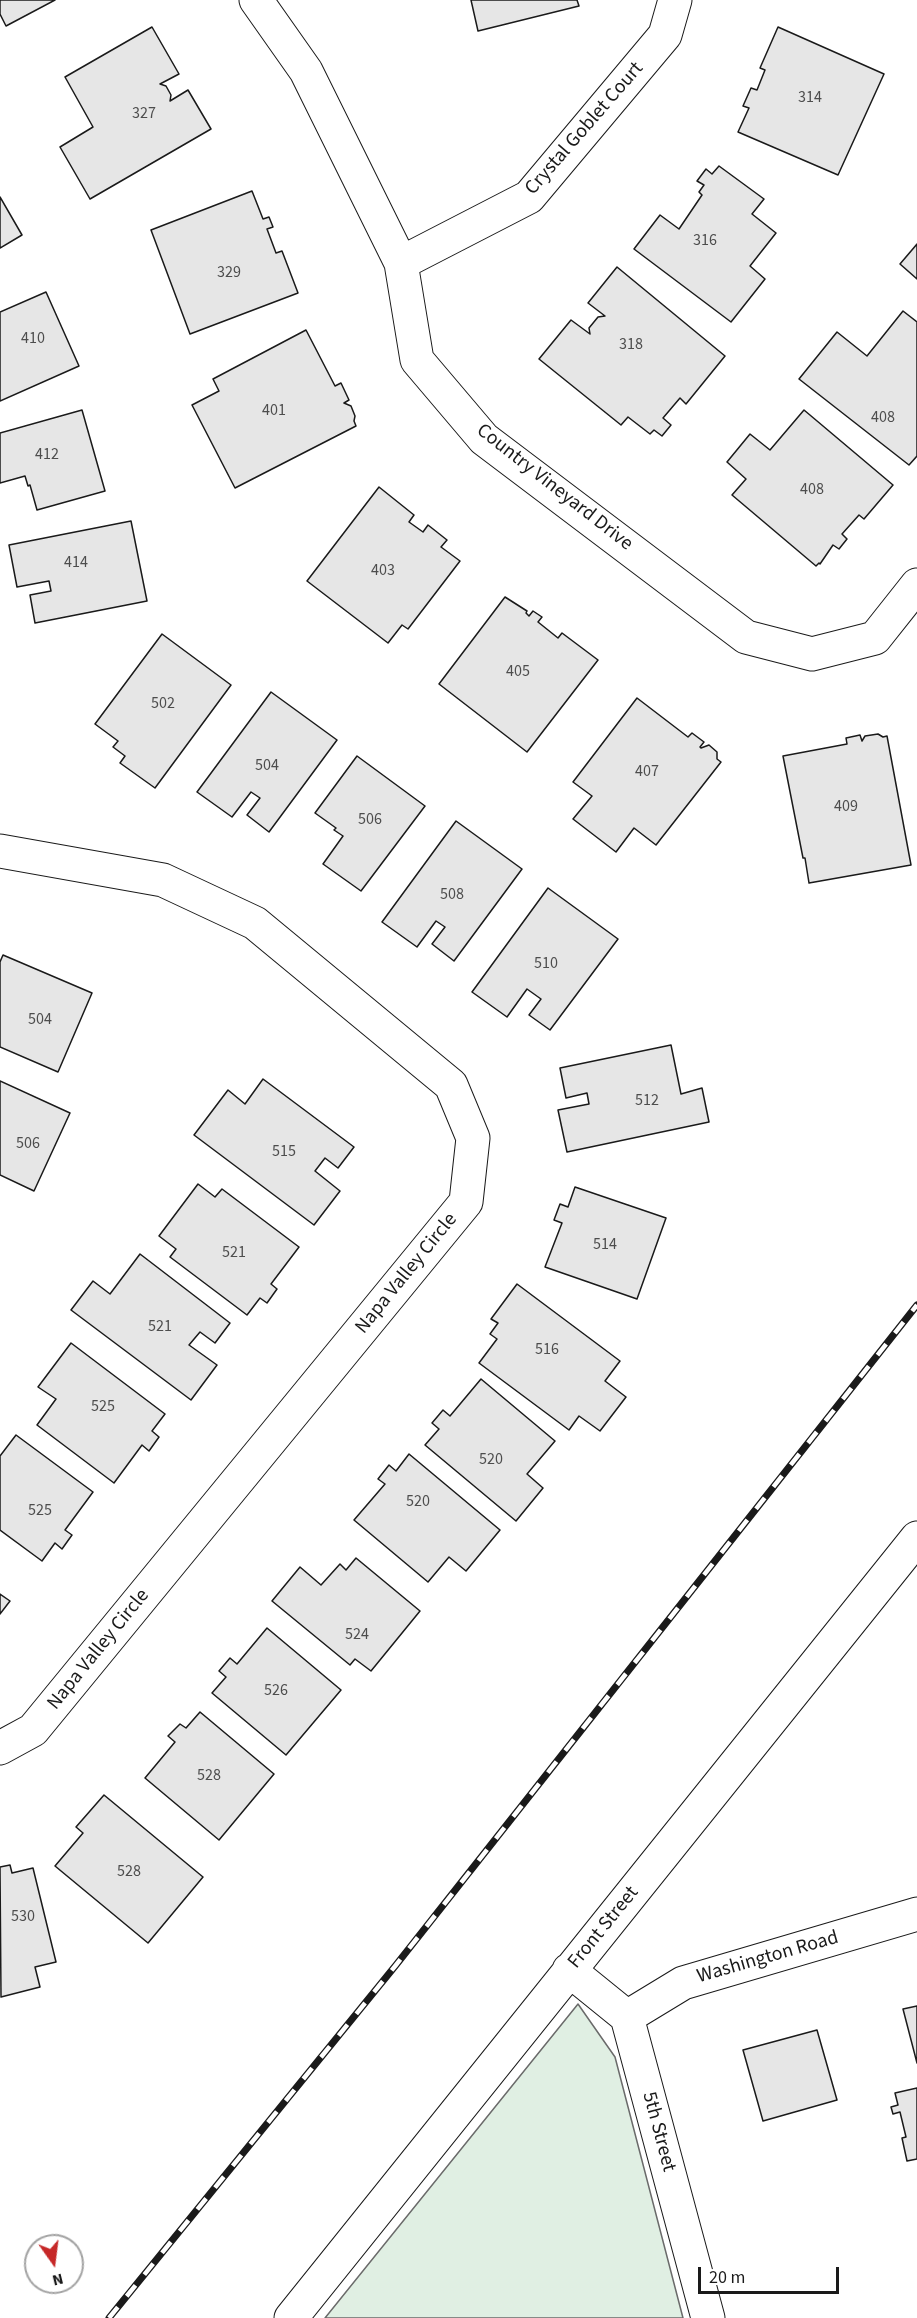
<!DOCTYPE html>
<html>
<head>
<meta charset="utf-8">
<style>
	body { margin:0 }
	#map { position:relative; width:917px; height:2318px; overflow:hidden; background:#fff; font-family:"Source Sans 3",sans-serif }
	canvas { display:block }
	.north { position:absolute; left:24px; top:2234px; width:60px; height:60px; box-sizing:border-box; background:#fff; border:2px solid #a3a3a3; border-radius:50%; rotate:166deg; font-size:16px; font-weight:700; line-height:24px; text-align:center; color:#1a1a1a }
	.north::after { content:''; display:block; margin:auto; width:21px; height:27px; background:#c62828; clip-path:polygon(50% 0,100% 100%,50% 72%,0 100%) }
	.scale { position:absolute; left:698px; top:2267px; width:141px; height:27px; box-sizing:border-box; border:3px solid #1a1a1a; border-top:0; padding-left:8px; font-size:18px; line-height:21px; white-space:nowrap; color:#1a1a1a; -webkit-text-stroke:4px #fff; paint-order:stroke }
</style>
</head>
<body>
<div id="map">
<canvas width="917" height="2318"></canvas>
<div class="north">N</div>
<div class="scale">20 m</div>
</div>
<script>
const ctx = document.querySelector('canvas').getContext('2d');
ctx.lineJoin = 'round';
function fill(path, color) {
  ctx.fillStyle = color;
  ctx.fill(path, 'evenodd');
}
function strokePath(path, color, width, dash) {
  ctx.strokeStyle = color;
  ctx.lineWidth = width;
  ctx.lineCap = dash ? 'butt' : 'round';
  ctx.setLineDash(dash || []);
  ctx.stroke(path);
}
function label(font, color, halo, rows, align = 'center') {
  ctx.font = font + ' "Source Sans 3",sans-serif';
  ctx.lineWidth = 4.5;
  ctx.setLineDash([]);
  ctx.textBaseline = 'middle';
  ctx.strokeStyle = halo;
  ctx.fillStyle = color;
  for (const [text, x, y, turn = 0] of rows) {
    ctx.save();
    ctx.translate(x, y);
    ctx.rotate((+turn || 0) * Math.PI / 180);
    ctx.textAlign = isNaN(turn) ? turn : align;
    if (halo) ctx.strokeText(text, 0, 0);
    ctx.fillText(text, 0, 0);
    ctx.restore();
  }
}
const green = new Path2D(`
	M578,2004l37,53 68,261h-358z`);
fill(green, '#e0efe3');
strokePath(green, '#6a6a6a', 1.5);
const building = new Path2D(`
	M0,0h55l-49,26 -6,-12z
	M471,0h106l2,6 -101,25z
	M152,27l27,47 -19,10 6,2 5,9 -1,6 18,-11 23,39 -121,70 -30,-52 33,-20 -28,-50z
	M778,27l106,47 -46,101 -100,-43 11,-24 -6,-2 8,-18 6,2 8,-20 -5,-2z
	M719,166l45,33 -12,15 24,19 -26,33 15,13 -34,43 -97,-73 26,-34 19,14 23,-34 -3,-3 5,-7 -7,-4 9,-12 6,5z
	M252,191l11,28 6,-2 4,10 -6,2 9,24 6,-2 16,42 -108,41 -39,-104z
	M0,197l22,38 -22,13z
	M917,244v35l-17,-15z
	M617,267l108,89 -39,48 -6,-6 -17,20 8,7 -9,11 -8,-6 -4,4 -22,-17 -7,8 -82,-66 32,-39 19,14 -1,-6 9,-11 7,-1 -17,-13z
	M46,292l33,74 -79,35v-89z
	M903,311l14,11v134l-8,9 -110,-86 38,-47 30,24z
	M306,330l29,56 6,-3 8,17 -5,3 7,3 4,10 -1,5 2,5 -121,62 -43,-83 27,-14 -6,-12z
	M82,410l23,81 -68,19 -7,-25 -2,1 -3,-10 -25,7v-50z
	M804,410l89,75 -29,34 -5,-4 -17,19 5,5 -8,10 -6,-4 -13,19 -1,-1 -3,3 -84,-71 14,-16 -19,-17 23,-28 20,16z
	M379,487l35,28 -5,7 14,10 5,-7 19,15 -6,7 19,14 -52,68 -6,-4 -14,18 -81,-62z
	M131,521l16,80 -112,22 -5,-28 21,-4 -2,-10 -32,6 -8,-42z
	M505,597l22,14 -1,2 3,3 4,-5 9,6 -4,5 20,16 4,-5 36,27 -71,92 -88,-68z
	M162,634l69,51 -76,103 -35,-25 5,-7 -12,-9 5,-6 -23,-17z
	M271,692l66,48 -68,92 -22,-17 13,-17 -9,-6 -19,25 -35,-25z
	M637,698l51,39 4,-4 12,9 -4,5 1,1 8,-3 8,7v7l4,3 -65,83 -22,-17 -18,24 -43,-33 19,-23 -19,-14z
	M878,734l5,3 4,-1 24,129 -102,18 -4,-25h-2l-20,-102 64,-12 -1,-6 14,-3 2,6 3,-5z
	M357,756l68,50 -64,85 -38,-27 20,-28 -9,-6 2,-2 -21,-15z
	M456,821l66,48 -68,92 -22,-17 13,-17 -9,-6 -19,26 -35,-25z
	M548,888l70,51 -68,91 -21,-15 12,-16 -14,-10 -20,28 -35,-25z
	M3,955l89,38 -34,79 -58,-25v-85z
	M671,1045l10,49 21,-6 7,34 -142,30 -9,-42 31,-6 -2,-11 -21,5 -6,-30z
	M263,1079l91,68 -16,21 -13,-10 -10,13 25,20 -26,34 -120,-90 34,-45 17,14z
	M0,1081l70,32 -36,78 -34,-16z
	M198,1184l17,13 7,-8 77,58 -28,37 6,5 -10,14 -7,-5 -13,17 -77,-58 6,-8 -17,-13z
	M575,1187l91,31 -29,81 -92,-32 17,-44 -8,-3 6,-16 8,3z
	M140,1254l90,69 -15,20 -15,-11 -11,13 28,20 -26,35 -120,-90 22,-29 17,13z
	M517,1284l103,77 -15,20 21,16 -26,34 -21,-15 -10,14 -90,-67 18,-24 -7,-5 8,-11 -7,-4z
	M71,1343l94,71 -13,17 7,6 -10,14 -7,-6 -28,38 -77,-58 19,-26 -18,-12z
	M481,1379l74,62 -28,33 16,14 -27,33 -91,-76 14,-16 -7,-6 11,-13 7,6z
	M16,1435l77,57 -28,38 7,5 -10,14 -7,-6 -13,18 -42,-31v-74z
	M409,1454l91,76 -34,41 -17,-14 -21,25 -74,-62 31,-36 -7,-5 11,-14 7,6z
	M356,1558l64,53 -49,60 -16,-12 -5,6 -78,-64 28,-34 21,18 19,-21 6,6z
	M0,1594l10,7 -10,13z
	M267,1628l74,62 -55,65 -74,-62 14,-16 -7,-6 11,-13 7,6z
	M200,1712l74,62 -55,66 -74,-62 30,-36 -7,-6 12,-12 6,4z
	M104,1795l99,82 -55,66 -93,-77 28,-33 -7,-6z
	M10,1865l2,8 21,-5 23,94 -21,5 5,20 -39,10 -1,-130z
	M917,2006v57l-14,-54z
	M817,2030l20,70 -74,21 -20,-71z
	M917,2088v71l-10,2 -5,-23 4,-1 -6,-25 -7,2 -2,-7 7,-2 -3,-12z`);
fill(building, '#e6e6e6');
strokePath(building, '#1a1a1a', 1.5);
const minor = new Path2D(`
	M256,0l50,71 95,192 16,97 67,79 262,198 66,17 63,-16 42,-53
	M401,263l128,-66 136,-162 10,-35
	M0,851l163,29 92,43 196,162 22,53 -7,64 -433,528 -33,18
	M569,1970l58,47 81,301
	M627,2017l56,-34 234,-69
	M291,2318l626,-780`);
strokePath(minor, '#1a1a1a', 35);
strokePath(minor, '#fff', 33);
const rail = new Path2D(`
	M109,2318l287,-353 521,-660`);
strokePath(rail, '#1a1a1a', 7);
strokePath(rail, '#fff', 4.5, [14]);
label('16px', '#4d4d4d', null, [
	["314",810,98],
	["327",144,114],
	["316",705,241],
	["329",229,273],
	["410",33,339],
	["318",631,345],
	["401",274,411],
	["408",883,418],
	["412",47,455],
	["408",812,490],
	["414",76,563],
	["403",383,571],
	["405",518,672],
	["502",163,704],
	["504",267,766],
	["407",647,772],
	["409",846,807],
	["506",370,820],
	["508",452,895],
	["510",546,964],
	["504",40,1020],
	["512",647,1101],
	["506",28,1144],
	["515",284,1152],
	["514",605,1245],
	["521",234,1253],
	["521",160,1327],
	["516",547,1350],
	["525",103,1407],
	["520",491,1460],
	["520",418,1502],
	["525",40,1511],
	["524",357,1635],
	["526",276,1691],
	["528",209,1776],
	["528",129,1872],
	["530",23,1917]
]);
label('20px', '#1a1a1a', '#fff', [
	["Crystal Goblet Court",585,129,-49],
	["Country Vineyard Drive",554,488,38],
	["Napa Valley Circle",407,1274,-51],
	["Napa Valley Circle",99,1650,-51],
	["Front Street",604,1928,-51],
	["Washington Road",768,1958,-16],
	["5th Street",658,2132,75]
]);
</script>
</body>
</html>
